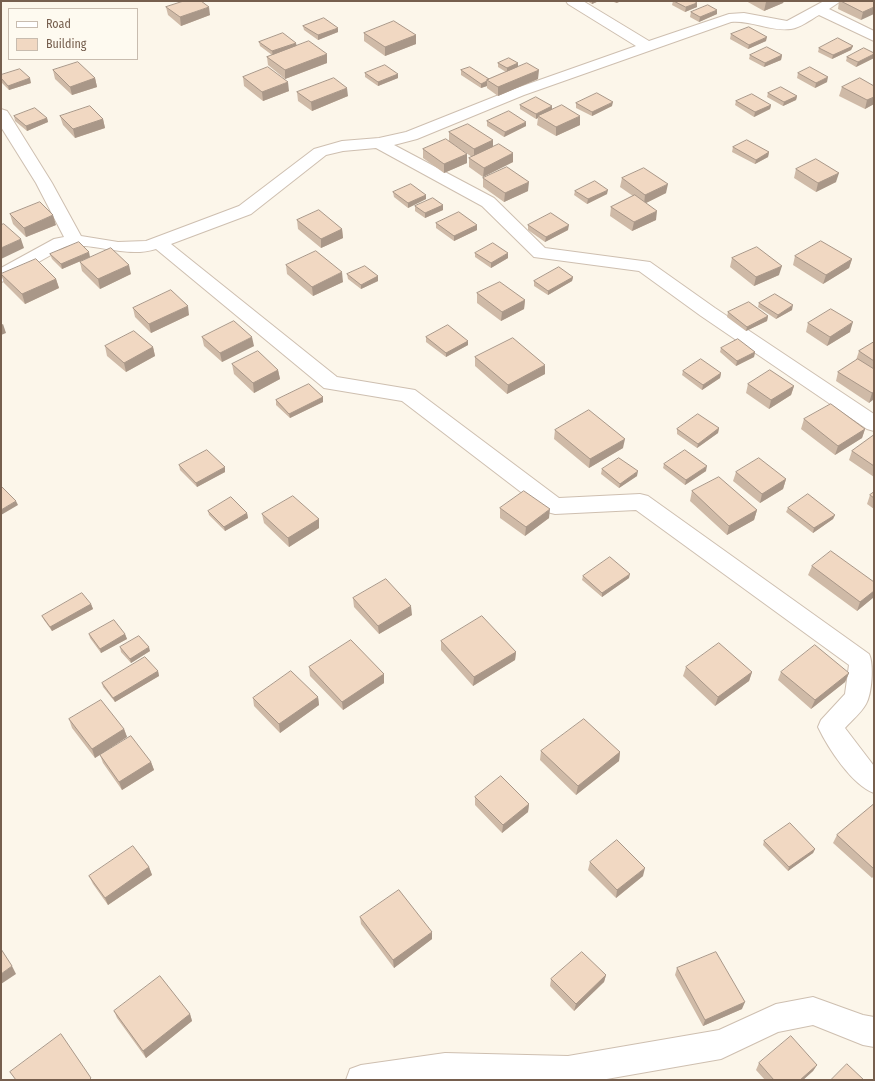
<!DOCTYPE html>
<html>
<head>
<meta charset="utf-8">
<style>
	body { margin:0 }
	#map { position:relative; width:875px; height:1081px; overflow:hidden; background:#fcf6ea; font-family:"Fira Sans Condensed",sans-serif }
	canvas { display:block }
	.frame { position:absolute; inset:0; border:2px solid #765f4e; pointer-events:none }
	.legend { position:absolute; left:8px; top:8px; width:130px; height:52px; box-sizing:border-box; background:#fefaf0; border:1px solid #c8bcaf; margin:0; padding:5px 7px; list-style:none; font-size:12px; color:#765f4e }
	.legend li { display:flex; align-items:center; gap:8px; height:20px }
	.legend b { width:20px; border:1px solid #c8bcaf }
</style>
</head>
<body>
<div id="map">
<canvas width="875" height="1081"></canvas>
<div class="frame"></div>
<ul class="legend">
<li><b style="height:5px;background:#fff"></b>Road</li>
<li><b style="height:11px;background:#f1d8c2"></b>Building</li>
</ul>
</div>
<script>
const ctx = document.querySelector('canvas').getContext('2d');
ctx.lineJoin = 'round';
function strokePath(path, color, width, dash) {
  ctx.strokeStyle = color;
  ctx.lineWidth = width;
  ctx.lineCap = dash ? 'butt' : 'round';
  ctx.setLineDash(dash || []);
  ctx.stroke(path);
}
function fill(path, color) {
  ctx.fillStyle = color;
  ctx.fill(path, 'evenodd');
}
const minor = new Path2D(`
	M566,1h17l66,40 80,-27 15,-1 43,8 37,-20h17l-12,8 45,22v10l-55,-26c-9,5 -19,13 -28,14 -20,3 -40,-9 -60,-7l-207,73 -107,44 -23,6 100,53 51,50 105,14 65,46 159,106v17l-7,-2 -166,-113 -62,-45 -105,-14 -52,-51 -106,-58 -33,3 -17,4 -75,59 -80,30 166,133 78,13 144,108 81,-4 8,2 221,158c5,10 3,40 -3,50 -5,9 -14,16 -21,24l29,38v27c-22,-8 -46,-45 -56,-66l3,-7 24,-26 4,-29 -213,-155 -81,4 -8,-2 -145,-111 -78,-13 -168,-139c-32,10 -62,-8 -91,-2l-58,33 -6,2v-14l53,-29 10,-2 -28,-54 -35,-56v-18l6,2 2,3 43,69 29,53 37,6 28,-1 93,-35 75,-57 28,-8 37,-3 27,-6 108,-43 122,-43 -68,-42z
	M813,997l50,18 11,2v30l-11,-2 -50,-20 -35,7 -57,27 -120,21h-255l4,-11 11,-4 84,-12 123,3 151,-26 57,-26z`);
strokePath(minor, '#cebfb0', 2);
fill(minor, '#fff');
fill(new Path2D(`
	M587,1h12l-7,3z
	M612,1h10l-6,2z
	M673,1h21l3,2v4l-12,5 -13,-7z
	M746,1h38l-1,2 -19,8z
	M839,1h35l-13,19 -23,-11z
	M166,7l44,8 -29,11 -13,-11z
	M691,12l26,2 -18,8 -9,-5z
	M303,26l35,6 -20,8 -14,-10z
	M364,33l52,2v9l-31,12 -21,-15z
	M731,34l35,7 -18,8 -18,-10z
	M259,42l38,4 30,17 -42,16 -17,-14 -1,-8 5,-2 -12,-9z
	M853,46l-2,4 -19,9 -14,-7 1,-4z
	M874,53v5l-18,9 -10,-6 1,-4z
	M750,55h32l-1,5 -17,7 -15,-8z
	M498,63h20v4l20,12 -40,17 -11,-8v-2l-6,2 -20,-13v-5l28,9 17,-7 -8,-5z
	M53,70l42,8 2,9 -25,8 -17,-16z
	M365,73l33,1v4l-20,8 -13,-9z
	M798,73l29,9 -12,6 -18,-10z
	M1,75l30,8 -22,7 -8,-8z
	M243,77l46,14 -26,10 -19,-15z
	M874,86v18l-9,5 -26,-13 3,-9z
	M297,92l51,4 -36,15 -14,-10z
	M768,93l29,3 -1,4 -13,6 -16,-9z
	M736,101l35,4 -1,4 -16,8 -19,-12z
	M576,103l36,3 -20,10 -16,-8z
	M520,105l32,1v3l28,16 -24,11 -19,-11 1,-7 -2,1 -16,-10z
	M14,116l33,2 1,4 -21,9 -12,-10z
	M60,116l43,3 2,9 -30,10 -12,-13z
	M487,121l39,5 -22,11 -17,-11z
	M449,132l44,8v7l20,15 -30,15 -14,-10v-9l3,-1 -19,-13 14,19 -23,10 -21,-15v-9l26,-8z
	M733,147l36,5 -1,5 -13,7 -23,-12z
	M796,169l40,13 -20,10 -22,-14z
	M483,178l45,13 -24,11 -21,-15z
	M622,178l44,15 -20,10 10,17 -24,11 -22,-15 1,-9 22,-11 -13,-9z
	M575,191l32,3 -20,10 -13,-9z
	M393,192l33,3v4l-18,9 -14,-11z
	M443,205v5l-18,8 -10,-7v-5z
	M10,214l46,11 -30,12 -13,-13z
	M297,220l45,9 1,9 -22,10 -23,-19z
	M436,223l41,2v5l-23,11 -18,-13z
	M528,225l40,5 -23,12 -17,-12z
	M475,253l33,5 -17,10 -16,-11z
	M50,254l40,3 -28,12 -10,-10z
	M795,256l57,3 -3,9 -26,16 -30,-19z
	M732,258l47,17 -25,11 -24,-19z
	M80,262l51,12 -31,15 -18,-18z
	M286,265l57,17 -30,14 -26,-22z
	M1,274l55,5 3,9 -34,16 -21,-21z
	M347,274l31,2v5l-17,8 -13,-10z
	M573,277l-1,4 -24,14 -14,-9v-5z
	M477,293l48,7 -1,9 -23,12 -24,-18z
	M759,303l33,7 -16,9 -18,-12z
	M133,308l56,7 -38,18 -16,-16z
	M728,312l40,4 -1,5 -21,10 -19,-14z
	M808,323l42,9 -23,14 -21,-14z
	M202,337l52,9 -32,16 -18,-16z
	M426,337l42,4v4l-22,12 -20,-15z
	M874,342v57l-5,4 -33,-22 2,-9 18,-12 3,-9z
	M105,346l48,1 2,9 -29,16 -19,-16z
	M721,348l34,4 -1,5 -18,9 -16,-14z
	M475,357l70,17 -38,20 -32,-28z
	M232,364l46,6 2,9 -26,14 -20,-19z
	M683,371l38,2 -1,5 -18,12 -20,-15z
	M748,384l46,2 -3,9 -22,14 -23,-16z
	M323,397v5l-33,16 -14,-13v-5z
	M804,419l61,10 -3,9 -27,17 -34,-26z
	M719,428l-1,5 -21,15 -20,-14v-5z
	M555,430l68,18 -34,20 -35,-29z
	M874,435v42l-25,-17 3,-9z
	M664,464l42,7 -21,14 -22,-17z
	M179,465l46,7 -28,15 -17,-17z
	M602,469l35,7 -18,12 -18,-14z
	M736,472l50,7 -3,10 -23,14 -27,-22z
	M692,491l65,19 -3,10 -27,15 -37,-34z
	M874,492v17l-7,-5 3,-9z
	M500,508l49,10 -24,18 -25,-18z
	M788,508l47,7 -2,4 -20,14 -27,-21z
	M208,511l39,2 1,5 -23,13 -16,-16z
	M262,514l57,5v9l-30,19 -25,-24z
	M812,566l62,16v15l-17,14 -49,-36z
	M583,576l46,2 -27,19 -20,-17z
	M353,598l59,17 -33,19 -25,-27z
	M91,604l2,5 -41,22 -8,-11 -2,-4z
	M89,634h36l2,5 -26,14 -11,-15z
	M441,641l75,11 -1,8 -42,26 -32,-36z
	M120,647l30,4 -19,12 -10,-11z
	M309,667l75,7v9l-41,27 -33,-34z
	M686,667l66,5 -3,9 -34,25 -32,-30z
	M158,671l1,5 -44,26 -12,-15 -1,-4z
	M781,672l68,1 -4,9 -34,27 -33,-29z
	M318,697l1,8 -39,28 -26,-27 -1,-8z
	M69,719l55,10 3,8 -32,21 -23,-30z
	M541,751l79,1 -1,9 -43,34 -36,-35z
	M100,755l51,7 3,8 -32,20 -19,-27z
	M475,797l54,7 -1,8 -26,21 -27,-28z
	M874,804v72l-2,2 -39,-35 4,-8z
	M764,841l51,8 -2,4 -25,18 -25,-26z
	M590,862l53,14 -27,22 -28,-28z
	M149,867l3,8 -44,30 -15,-21 -4,-8z
	M360,917l72,22 -38,29 -33,-44z
	M677,968l65,41 -39,17 -28,-51z
	M606,975l-2,7 -30,29 -24,-25 1,-7z
	M114,1011l76,3 2,7 -46,37 -29,-40z
	M759,1063l58,2 -4,6 -10,9h-38l-9,-10z`), '#cfbaa7');
fill(new Path2D(`
	M592,1h7l-7,3z
	M617,1h5l-6,2z
	M769,1h15l-1,2 -19,8 2,-9z
	M697,3v4l-12,5 1,-5z
	M209,7l1,8 -29,11 -1,-9z
	M874,7v7l-13,6 2,-8z
	M717,10v4l-18,8 1,-5z
	M338,28v4l-20,8v-5z
	M416,35v9l-31,12v-9z
	M767,37l-1,4 -18,8 1,-4z
	M296,43l1,4 -24,9 -1,-5z
	M853,46l-2,4 -19,9 1,-4z
	M327,54v9l-42,16v-9z
	M874,54v4l-18,9 2,-5z
	M782,55l-1,5 -17,7 1,-4z
	M518,63v4l-11,6v-5z
	M539,70l-1,9 -40,17v-9z
	M398,74v4l-20,8v-4z
	M828,77l-1,5 -12,6 1,-5z
	M30,78l1,5 -22,7 -1,-4z
	M95,78l2,9 -25,8 -2,-8z
	M487,81v5l-6,2v-4z
	M288,82l1,9 -26,10 -1,-9z
	M347,88l1,8 -36,15 -1,-9z
	M797,96l-1,4 -13,6 1,-4z
	M874,97v7l-9,5 2,-9z
	M613,102l-1,4 -20,10v-4z
	M771,105l-1,4 -16,8 1,-5z
	M552,106v5l-14,5v2l-2,1v-5z
	M580,116v9l-24,11v-9z
	M47,118l1,4 -21,9 -1,-5z
	M103,119l2,9 -30,10 -2,-9z
	M526,122v4l-22,11 1,-5z
	M493,140v9l-19,9v-9z
	M769,152l-1,5 -13,7 1,-4z
	M513,153v9l-30,15 1,-9z
	M467,154v9l-23,10v-9z
	M839,173l-3,9 -20,10 2,-9z
	M529,182l-1,9 -24,11 1,-9z
	M668,184l-2,9 -22,11 1,-9z
	M608,190l-1,4 -20,10 1,-5z
	M426,195v4l-18,9v-5z
	M443,205v5l-18,8v-5z
	M657,211l-1,9 -24,11 2,-9z
	M53,215l3,10 -30,12 -2,-9z
	M477,225v5l-23,11v-5z
	M569,225l-1,5 -23,12 1,-5z
	M342,229l1,9 -22,10v-9z
	M21,239l3,9 -23,11v-11z
	M89,252l1,5 -28,12 -1,-5z
	M508,253v5l-17,10v-5z
	M852,259l-3,9 -26,16 3,-9z
	M129,265l2,9 -31,15 -2,-10z
	M782,266l-3,9 -25,11 2,-9z
	M342,272l1,10 -30,14 -1,-9z
	M378,276v5l-17,8v-4z
	M573,277l-1,4 -24,14v-4z
	M56,279l3,9 -34,16 -3,-10z
	M525,300l-1,9 -23,12 1,-9z
	M793,305l-1,5 -16,9 2,-4z
	M188,306l1,9 -38,18 -2,-9z
	M768,316l-1,5 -21,10 1,-4z
	M853,322l-3,10 -23,14 3,-9z
	M3,324l3,9 -5,2v-10z
	M252,337l2,9 -32,16 -2,-9z
	M468,341v4l-22,12v-4z
	M153,347l2,9 -29,16 -2,-9z
	M755,352l-1,5 -18,9 1,-5z
	M545,365v9l-38,20 1,-9z
	M278,370l2,9 -26,14 -1,-10z
	M721,373l-1,5 -18,12 1,-5z
	M794,386l-3,9 -22,14 2,-9z
	M874,392v7l-5,4 3,-10z
	M323,397v5l-33,16 -1,-4z
	M719,428l-1,5 -21,15 1,-4z
	M865,429l-3,9 -27,17 3,-9z
	M625,439l-2,9 -34,20 1,-9z
	M707,466l-1,5 -21,14 1,-5z
	M225,467v5l-28,15 -1,-4z
	M638,471l-1,5 -18,12 1,-4z
	M786,479l-3,10 -23,14 2,-9z
	M16,501l2,4 -17,10v-5z
	M550,509l-1,9 -24,18 1,-9z
	M757,510l-3,10 -27,15 2,-9z
	M247,513l1,5 -23,13 -1,-4z
	M835,515l-2,4 -20,14 1,-5z
	M319,519v9l-30,19 -1,-9z
	M630,574l-1,4 -27,19v-4z
	M874,591v6l-17,14 3,-9z
	M91,604l2,5 -41,22 -2,-4z
	M411,606l1,9 -33,19 -1,-8z
	M125,634l2,5 -26,14 -1,-4z
	M149,647l1,4 -19,12 -1,-4z
	M516,652l-1,8 -42,26 1,-9z
	M158,671l1,5 -44,26 -2,-4z
	M752,672l-3,9 -34,25 3,-9z
	M849,673l-4,9 -34,27 4,-9z
	M384,674v9l-41,27 -1,-8z
	M318,697l1,8 -39,28 -1,-9z
	M124,729l3,8 -32,21 -3,-9z
	M620,752l-1,9 -43,34 2,-9z
	M151,762l3,8 -32,20 -3,-8z
	M529,804l-1,8 -26,21 1,-8z
	M815,849l-2,4 -25,18 1,-4z
	M149,867l3,8 -44,30 -3,-7z
	M645,868l-2,8 -27,22 1,-8z
	M432,932v7l-38,29 -1,-8z
	M12,966l4,8 -15,10v-10z
	M606,975l-2,7 -30,29 2,-7z
	M745,1002l-3,7 -39,17 2,-6z
	M190,1014l2,7 -46,37 -3,-7z
	M817,1065l-4,6 -10,9h-3z`), '#a99788');
const building = new Path2D(`
	M184,1h17l8,6 -29,10 -14,-10z
	M674,1h20l3,2 -11,4z
	M841,1h33v6l-11,5z
	M708,5l9,5 -17,7 -9,-5z
	M324,18l14,10 -20,7 -15,-9z
	M394,21l22,14 -31,12 -21,-14z
	M749,27l18,10 -18,8 -18,-11z
	M283,33l13,10 -24,8 -13,-9z
	M838,38l15,8 -20,9 -14,-7z
	M309,41l18,13 -42,16 -18,-13z
	M767,47l15,8 -17,8 -15,-8z
	M864,48l10,5v1l-16,8 -11,-5z
	M509,58l9,5 -11,5 -9,-5z
	M78,62l17,16 -25,9 -17,-17z
	M527,63l12,7 -41,17 -11,-7z
	M385,65l13,9 -20,8 -13,-9z
	M268,67l20,15 -26,10 -19,-15z
	M470,67l19,12 -2,1v1l-6,3 -20,-14z
	M810,67l18,10 -12,6 -18,-10z
	M20,69l10,9 -22,8 -7,-8v-3z
	M334,78l13,10 -36,14 -14,-10z
	M860,78l14,8v11l-7,3 -25,-13z
	M781,87l16,9 -13,6 -16,-9z
	M597,93l16,9 -21,10 -16,-9z
	M752,94l19,11 -16,7 -19,-11z
	M536,97l16,9 -16,8 -16,-9z
	M562,105l18,11 -24,11 -18,-11z
	M90,106l13,13 -30,10 -13,-13z
	M35,108l12,10 -21,8 -12,-10z
	M509,111l17,11 -21,10 -18,-11z
	M468,124l25,16 -19,9 -25,-17z
	M446,139l21,15 -23,10 -21,-15z
	M747,140l22,12 -13,8 -23,-13z
	M499,144l14,9 -29,15 -15,-10z
	M816,159l23,14 -21,10 -22,-14z
	M507,167l22,15 -24,11 -22,-15z
	M644,168l24,16 -23,11 -23,-17z
	M595,181l13,9 -20,9 -13,-8z
	M411,184l15,11 -18,8 -15,-11z
	M635,195l22,16 -23,11 -23,-15z
	M433,198l10,7 -18,8 -10,-7z
	M40,202l13,13 -29,13 -14,-14z
	M319,210l23,19 -21,10 -24,-19z
	M459,212l18,13 -23,11 -18,-13z
	M551,213l18,12 -23,12 -18,-12z
	M4,224l17,15 -20,9v-23z
	M821,241l31,18 -26,16 -31,-19z
	M79,242l10,10 -28,12 -11,-10z
	M493,243l15,10 -17,10 -16,-10z
	M757,247l25,19 -26,11 -24,-19z
	M111,248l18,17 -31,14 -18,-17z
	M316,251l26,21 -30,15 -26,-22z
	M36,259l20,20 -34,15 -21,-20z
	M365,266l13,10 -17,9 -14,-11z
	M559,267l14,10 -25,14 -14,-10z
	M500,282l25,18 -23,12 -25,-19z
	M171,290l17,16 -39,18 -16,-16z
	M775,294l18,11 -15,10 -19,-12z
	M749,302l19,14 -21,11 -19,-15z
	M831,309l22,13 -23,15 -22,-14z
	M234,321l18,16 -32,16 -18,-16z
	M448,325l20,16 -22,12 -20,-16z
	M134,331l19,16 -29,16 -19,-17z
	M513,338l32,27 -37,20 -33,-28z
	M738,339l17,13 -18,9 -16,-13z
	M874,342v19l-15,-10z
	M258,351l20,19 -25,13 -21,-19z
	M701,359l20,14 -18,12 -20,-14z
	M858,359l16,10v23l-2,1 -34,-21z
	M770,370l24,16 -23,14 -23,-16z
	M309,384l14,13 -34,17 -13,-14z
	M831,404l34,25 -27,17 -34,-27z
	M589,410l36,29 -35,20 -35,-29z
	M698,414l21,14 -21,16 -21,-15z
	M874,435v31l-22,-15z
	M207,450l18,17 -29,16 -17,-18z
	M685,450l22,16 -21,14 -22,-16z
	M619,458l19,13 -18,13 -18,-15z
	M759,458l27,21 -24,15 -26,-22z
	M719,477l38,33 -28,16 -37,-35z
	M1,486l15,15 -15,9z
	M524,491l26,18 -24,18 -26,-19z
	M874,492v6l-4,-3z
	M808,494l27,21 -21,13 -26,-20z
	M293,496l26,23 -31,19 -26,-24z
	M231,497l16,16 -23,14 -16,-16z
	M831,551l43,31v9l-14,11 -48,-36z
	M610,557l20,17 -28,19 -19,-17z
	M386,579l25,27 -33,20 -25,-28z
	M82,593l9,11 -41,23 -8,-11z
	M482,616l34,36 -42,25 -33,-36z
	M114,620l11,14 -25,15 -11,-15z
	M139,636l10,11 -19,12 -10,-12z
	M351,640l33,34 -42,28 -33,-35z
	M719,643l33,29 -34,25 -32,-30z
	M815,645l34,28 -34,27 -34,-28z
	M145,657l13,14 -45,27 -11,-15z
	M291,671l27,26 -39,27 -26,-26z
	M101,700l23,29 -32,20 -23,-30z
	M584,719l36,33 -42,34 -37,-35z
	M131,736l20,26 -32,20 -19,-27z
	M501,776l28,28 -26,21 -28,-28z
	M874,804v65l-37,-34z
	M790,823l25,26 -26,18 -25,-26z
	M617,840l28,28 -28,22 -27,-28z
	M133,846l16,21 -44,31 -16,-22z
	M399,890l33,42 -39,28 -33,-43z
	M1,949l11,17 -11,8z
	M582,952l24,23 -30,29 -25,-25z
	M716,952l29,50 -40,18 -28,-52z
	M160,976l30,38 -47,37 -29,-40z
	M61,1034l30,44 -2,2h-73l-6,-8z
	M791,1036l26,29 -17,15h-26l-15,-17z
	M847,1064l17,16h-33z`);
fill(building, '#f1d8c2');
strokePath(building, '#a99788', 1);
</script>
</body>
</html>
